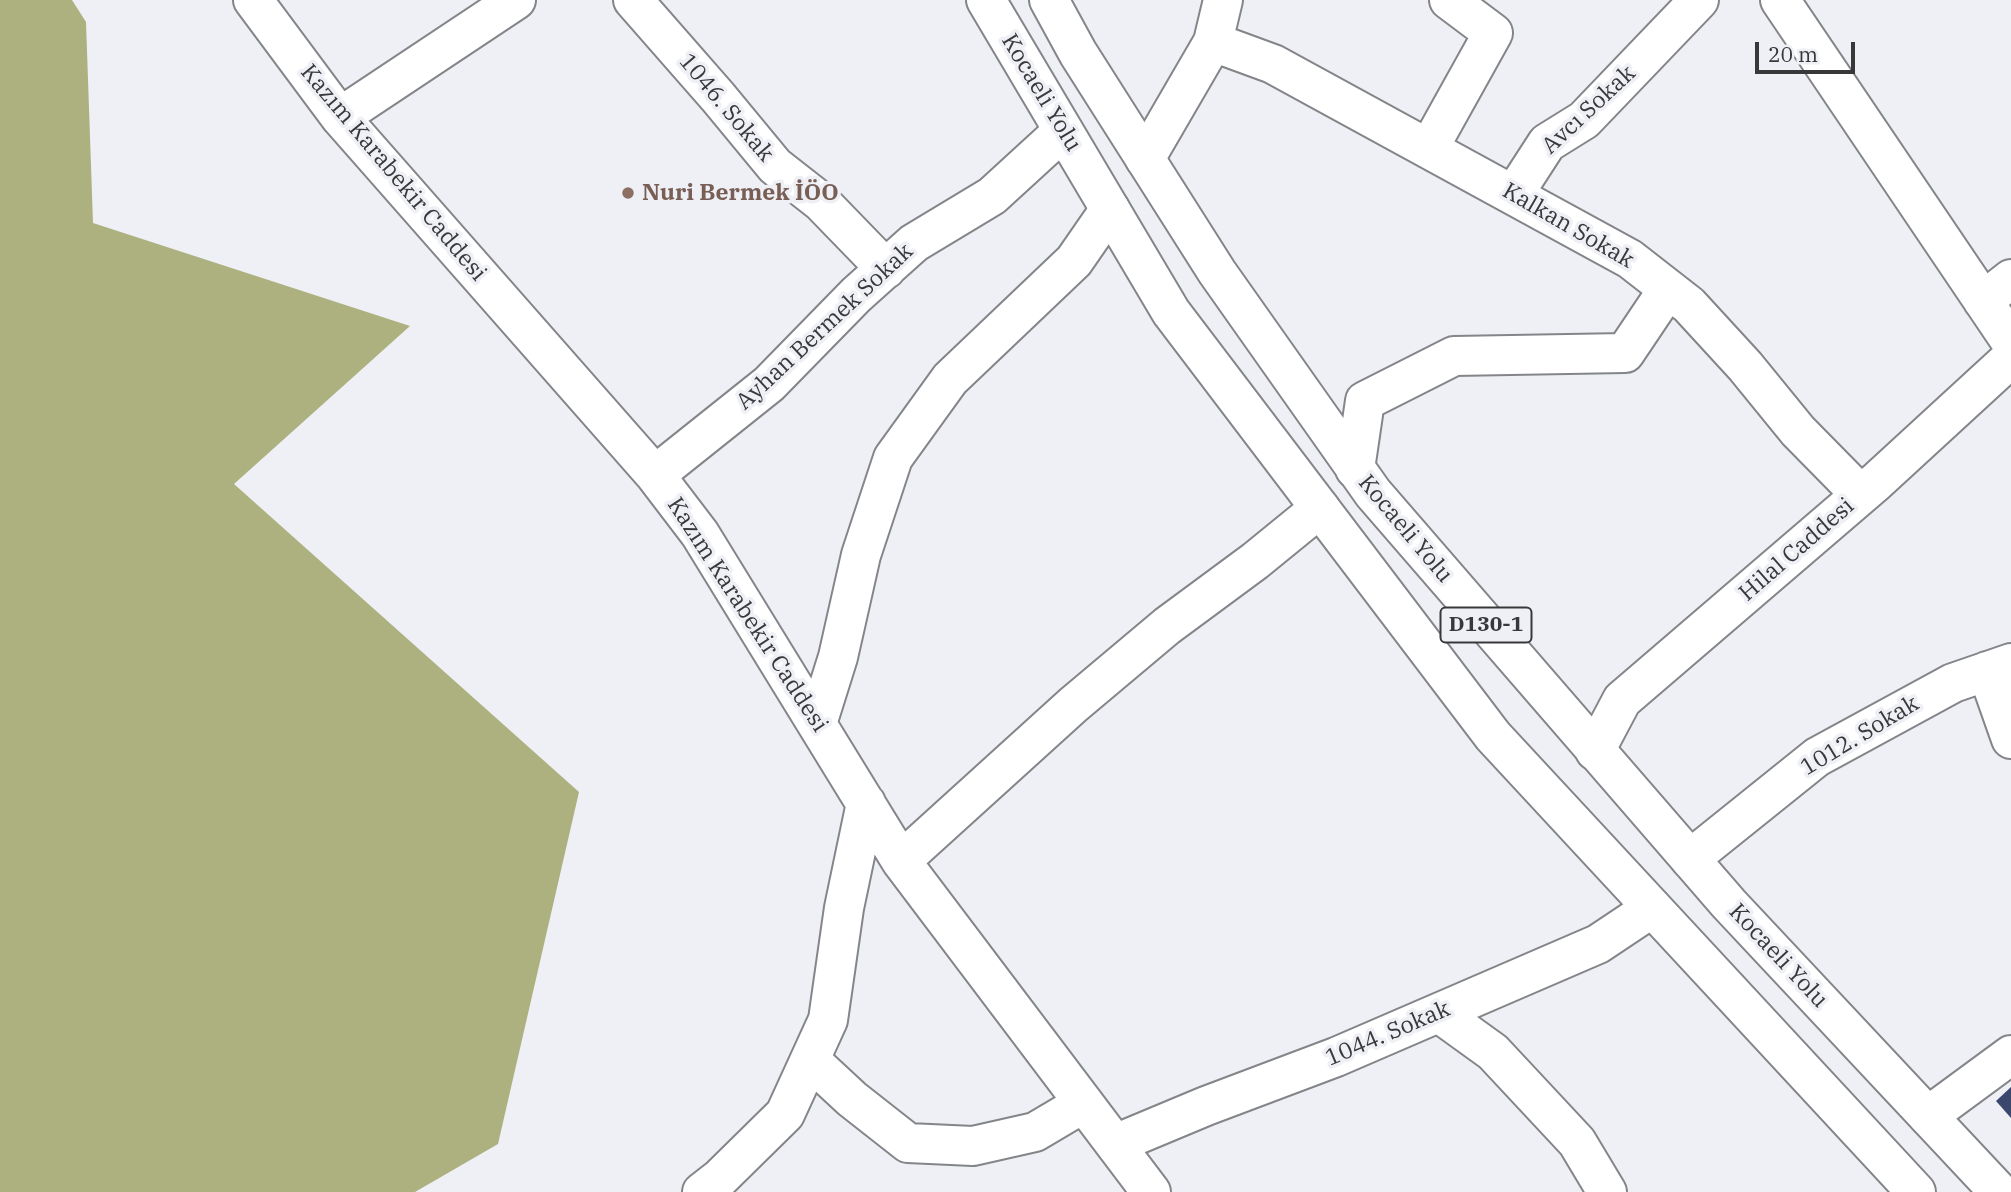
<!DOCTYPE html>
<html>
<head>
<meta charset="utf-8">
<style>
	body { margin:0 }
	#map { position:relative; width:2011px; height:1192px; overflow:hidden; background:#eef0f5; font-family:"IBM Plex Serif",serif }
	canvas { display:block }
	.scale { position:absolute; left:1755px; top:42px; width:100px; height:32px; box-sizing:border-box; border:4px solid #38383a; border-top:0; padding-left:9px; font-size:21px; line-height:24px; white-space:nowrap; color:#38383a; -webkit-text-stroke:5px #eef0f5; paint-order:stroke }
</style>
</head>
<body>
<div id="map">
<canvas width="2011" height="1192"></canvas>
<div class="scale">20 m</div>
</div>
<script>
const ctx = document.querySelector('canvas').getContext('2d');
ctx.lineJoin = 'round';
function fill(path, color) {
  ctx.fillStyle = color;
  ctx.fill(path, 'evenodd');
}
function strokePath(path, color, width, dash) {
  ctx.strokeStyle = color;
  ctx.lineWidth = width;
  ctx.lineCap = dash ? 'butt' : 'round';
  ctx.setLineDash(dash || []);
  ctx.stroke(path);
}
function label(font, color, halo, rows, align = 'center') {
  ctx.font = font + ' "IBM Plex Serif",serif';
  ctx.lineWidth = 7;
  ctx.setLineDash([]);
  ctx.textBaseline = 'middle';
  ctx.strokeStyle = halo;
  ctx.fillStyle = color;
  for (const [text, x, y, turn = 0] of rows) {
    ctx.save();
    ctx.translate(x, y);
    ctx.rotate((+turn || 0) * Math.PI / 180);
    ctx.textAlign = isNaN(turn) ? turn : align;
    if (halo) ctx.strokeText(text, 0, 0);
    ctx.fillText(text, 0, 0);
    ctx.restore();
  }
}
fill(new Path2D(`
	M0,0h72l14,22 7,201 317,103 -176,158 345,308 -81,352 -83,48h-415z`), '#adb180');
fill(new Path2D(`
	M2011,1087v31l-15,-17z`), '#3b476d');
const minor = new Path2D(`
	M253,0l87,117 315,358 45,59 201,327 250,331
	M633,0l85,97 57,69 46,36 65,67
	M1780,0l231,342
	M1213,42l60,22 357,195 59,46 56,61 53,65 63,64
	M340,117l176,-117
	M1429,148l64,-115 -44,-33
	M1145,159l68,-117 10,-42
	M1514,194l33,-51 37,-23 115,-120
	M1983,301l28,-22
	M1355,469l10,-68 89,-45 171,-3 43,-64
	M655,475l114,-91 87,-89 58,-52 78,-47 71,-65
	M1987,671l24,68
	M817,724l21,-67 23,-102 32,-97 57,-79 124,-118 36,-52
	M1595,751l27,-51 254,-218 135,-124
	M1690,859l127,-102 136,-74 58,-20
	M901,861l172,-156 94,-79 88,-65 65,-53
	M1439,1013l54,39 84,90 30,50
	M810,1060l42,39 56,44 65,3 62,-14 49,-29
	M1928,1116l83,-61
	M1115,1144l91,-38 130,-49 262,-113 54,-36
	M702,1192l18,-14 65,-64 43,-94 16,-112 22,-105`);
const highway = new Path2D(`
	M986,0l185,312 322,424 423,456
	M1049,0l29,53 139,219 156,221 356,411 270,288`);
strokePath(minor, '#838589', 42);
strokePath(highway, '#838589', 42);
strokePath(minor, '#fff', 38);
strokePath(highway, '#fff', 38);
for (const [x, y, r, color] of [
	[628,193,7,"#8d6e63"]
]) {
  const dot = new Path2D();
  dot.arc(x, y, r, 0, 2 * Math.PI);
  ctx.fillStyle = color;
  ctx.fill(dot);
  strokePath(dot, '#eef0f5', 2.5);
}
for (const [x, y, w] of [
	[1486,625,91]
]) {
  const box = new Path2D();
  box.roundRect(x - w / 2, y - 17.5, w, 35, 5);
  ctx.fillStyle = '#eef0f5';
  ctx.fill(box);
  strokePath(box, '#38383a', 2);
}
label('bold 21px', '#38383a', null, [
	["D130-1",1486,625]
]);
label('23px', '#38383a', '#eef0f5', [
	["Kocaeli̇ Yolu",1041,93,59],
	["1046. Sokak",726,108,50],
	["Avcı Sokak",1589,110,-43],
	["Kazım Karabekir Caddesi",393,173,50],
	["Kalkan Sokak",1568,226,30],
	["Ayhan Bermek Sokak",825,327,-43],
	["Kocaeli̇ Yolu",1405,529,50],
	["Hilal Caddesi",1797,550,-41],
	["Kazım Karabekir Caddesi",747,615,57],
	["1012. Sokak",1860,736,-31],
	["Kocaeli̇ Yolu",1778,956,47],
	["1044. Sokak",1388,1034,-23]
]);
label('bold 23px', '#785e54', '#eef0f5', [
	["Nuri Bermek İÖO",642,193]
], 'left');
</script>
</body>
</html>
